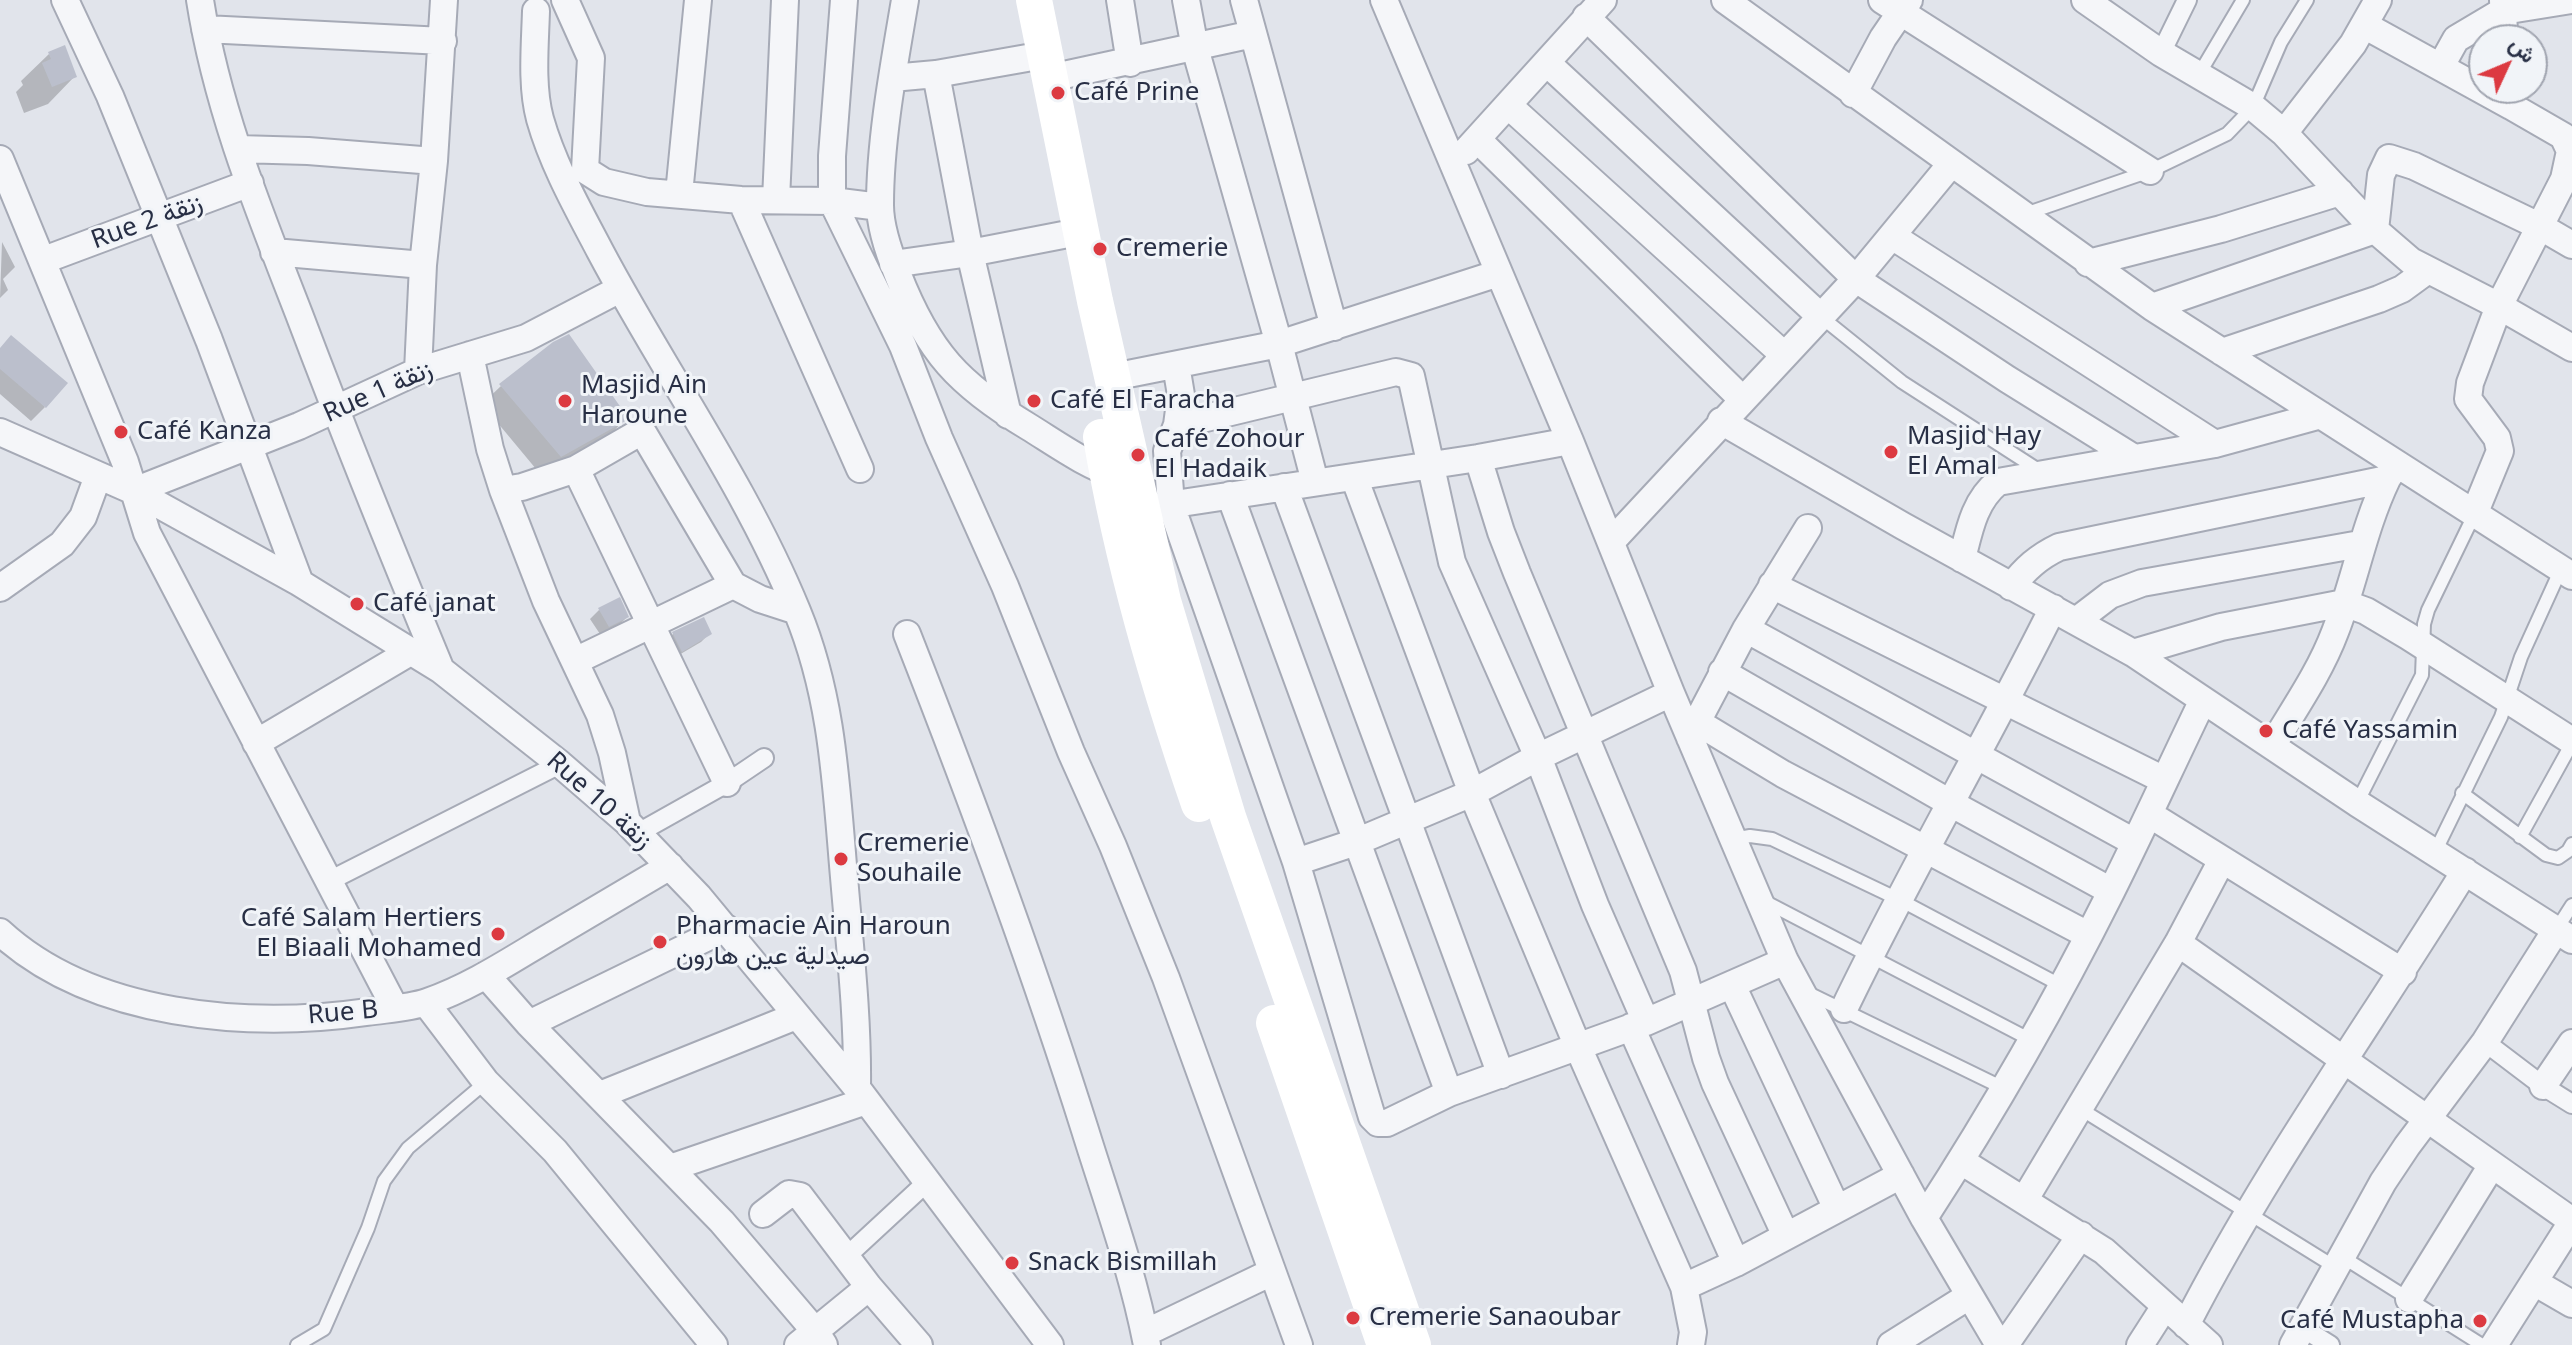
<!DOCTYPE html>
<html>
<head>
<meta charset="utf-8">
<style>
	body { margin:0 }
	#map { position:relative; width:2572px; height:1345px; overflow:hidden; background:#e1e4eb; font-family:"Noto Sans",Vazirmatn,sans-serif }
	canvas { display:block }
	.north { position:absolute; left:2468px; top:24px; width:80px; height:80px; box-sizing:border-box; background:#f1f4f8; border:2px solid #a1a5b0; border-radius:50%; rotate:46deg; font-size:22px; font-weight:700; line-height:32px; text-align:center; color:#282f45 }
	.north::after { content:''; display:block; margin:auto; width:28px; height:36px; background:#dc3a41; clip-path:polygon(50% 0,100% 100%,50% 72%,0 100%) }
</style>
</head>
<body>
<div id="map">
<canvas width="2572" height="1345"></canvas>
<div class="north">ش</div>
</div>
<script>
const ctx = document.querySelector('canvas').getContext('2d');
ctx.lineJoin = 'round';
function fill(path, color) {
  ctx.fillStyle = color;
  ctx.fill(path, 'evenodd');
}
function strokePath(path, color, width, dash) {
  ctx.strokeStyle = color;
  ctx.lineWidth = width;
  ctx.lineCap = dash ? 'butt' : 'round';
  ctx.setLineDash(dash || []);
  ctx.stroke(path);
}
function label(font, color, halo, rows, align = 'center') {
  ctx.font = font + ' "Noto Sans",Vazirmatn,sans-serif';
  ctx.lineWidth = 6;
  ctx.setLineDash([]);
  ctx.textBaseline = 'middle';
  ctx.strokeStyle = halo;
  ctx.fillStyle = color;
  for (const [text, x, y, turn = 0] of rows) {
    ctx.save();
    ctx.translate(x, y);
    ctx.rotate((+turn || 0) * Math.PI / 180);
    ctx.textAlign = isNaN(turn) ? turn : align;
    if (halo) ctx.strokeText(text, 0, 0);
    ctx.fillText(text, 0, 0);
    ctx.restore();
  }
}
fill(new Path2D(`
	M49,54l26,22 -27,28 -24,9 -8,-21 7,-7 -2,-4z
	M2,242l13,25 -12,12 5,11 -8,8z
	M0,349l45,58 -14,14 -31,-27z
	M501,386l125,32 -18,19 -67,38 -59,-71z
	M599,610l28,7 -9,9 -18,8 -10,-15z
	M710,633l-9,9 -29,17 -8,-16 9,-9z`), '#0003');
fill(new Path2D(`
	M65,45l12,32 -25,10 -10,-24 9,-4 -3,-7z
	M569,334l60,85 -68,38 -62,-73 54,-42z
	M11,335l57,48 -22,25 -46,-39v-21z
	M620,597l9,20 -20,10 -11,-19z
	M704,617l8,17 -30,18 -10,-20z`), '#bbbfcc');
const service = new Path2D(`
	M2198,76l45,-76
	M2025,214l125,-43 77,-37 26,-27 28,-65 26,-42
	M1820,316l82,66 138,89
	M2462,793l84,62 12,3 10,-7 4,-7
	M2357,803l65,-128 2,-51 4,-14 47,-97
	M2520,837l52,-94
	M1733,839l17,-3 22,3 128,61 162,86
	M2435,852l66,-135 20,-60 40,-88
	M1764,901l267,139
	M2556,930l16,-25
	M1808,993l195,95
	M2079,1108l256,159
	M2341,1256l141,89
	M297,1345l27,-16 44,-101 16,-47 24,-33 78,-66`);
const pedestrian = new Path2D(`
	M2161,53l26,-53
	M638,833l89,-50 37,-25
	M329,881l231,-117
	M2485,1042l58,44 29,18
	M847,1256l80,-74
	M2303,1328l27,17`);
const minor = new Path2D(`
	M65,0l45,96 99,244 91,243
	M200,0c17,109 59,211 99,314 45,119 93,238 142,356
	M565,0l26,58 -6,112 19,12 43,10 94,8 91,1 48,6
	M844,0l-12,156v45l71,145 36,92 66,148 66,166 42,94 53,132 133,367
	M905,0c-11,65 -25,139 -25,205 0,23 9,48 18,70 30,77 61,110 131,152 29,18 58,39 90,49
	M1120,0l10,63
	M1186,0l9,48 84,296 36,138
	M1244,0l90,327
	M1384,0l186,441 101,252 114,268 139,257 75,127
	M1725,0l427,307 420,269
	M1882,0l268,171
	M2085,0l76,53 92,54 31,26 91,97 36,31 88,45 73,42
	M2503,0l1,40
	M536,11c-1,34 -5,75 4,108 13,46 38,90 60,132 64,121 145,233 197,360 36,87 39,174 47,266 6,71 14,141 13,211
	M1586,17l270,262 151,100 127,79
	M2364,25l147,81
	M205,29l238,12
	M1547,63l273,253
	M2441,66l15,-27 47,-28 68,-11
	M936,74l34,179 38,162
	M892,78l44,-4 91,-16
	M1050,78l203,-44
	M1853,94l30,-56 26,-38
	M1509,106l275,249
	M2284,133l69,-89 25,-44
	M1478,140l264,259
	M238,149l70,2 126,10
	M1466,151l137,-151
	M0,159l125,303 22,71 248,475
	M679,194l19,-194
	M741,200l119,269
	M776,200l9,-200
	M1892,236l323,208
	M274,252l149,13
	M44,260l206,-77
	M2088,263l133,-34 119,-37
	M893,264l77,-11 93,-18
	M2152,307l223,-77 6,-55 8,-17 25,8 127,61 31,18
	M2222,352l157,-53 23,-10 26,-19
	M470,355l20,94 13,41 43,111 54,114 12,38 15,69
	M1176,365l5,30 -4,30
	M418,371l5,-106 11,-104 10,-161
	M1113,377l166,-33 220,-71
	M1721,421l182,105 230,127 224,150 215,137
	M0,432l134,59 166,92 63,39 78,48 119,94 67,58 72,75 158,191 193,257
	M1478,458l23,74 16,41 166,398 23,87 9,25 71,153
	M576,469l151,314
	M1354,477l118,316 106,254 106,240 9,45 -2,13
	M1284,487l217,588
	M503,490l19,-3 54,-18 66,-38 91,154 27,14 37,12
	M134,491l165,-65 119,-55 108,-33 94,-49
	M1230,495l219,598
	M1155,507l323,-49 92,-17
	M2475,512l25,-61 -3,-13 -29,-39 2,-16 29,-77 65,-127 6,-28 -7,-15 -52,-30 -3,-18
	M1611,542l245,-263 95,-115
	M1962,559c7,-28 12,-58 36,-77l217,-38 106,-29
	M1772,585l392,195
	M2011,587c14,-18 27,-30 48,-40l328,-68 9,-14
	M0,588l62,-44 21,-27 15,-41
	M2076,621l34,-26 32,-12 218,-39
	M1746,629l388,213
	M907,634c64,163 125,328 178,496 22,71 48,142 62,215
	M2133,653l88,-26 123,-24 22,8 42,25 164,105
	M575,661l158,-76
	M1722,672l230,132 159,87
	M1697,722l49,-93 62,-101
	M1690,738l7,-16 86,52 305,161
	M256,743l154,-91
	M2272,746c22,-37 48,-74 63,-114 20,-51 28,-103 52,-153
	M2149,814l254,158
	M1296,862l60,-20 116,-49 66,-36 133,-64
	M0,932c92,85 249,97 367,80 20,-3 42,-4 60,-10 44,-15 84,-42 123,-65 40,-24 80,-47 120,-71
	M2178,943l394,278
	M486,975l43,49 193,198 93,109 9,14
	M1732,985l105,224
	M426,1003l60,79 69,69 159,194
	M1844,1009c65,-136 142,-266 209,-401
	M1646,1022l-51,-117 -57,-148 -86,-195 -41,-186 -15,-4 -219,53 -10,26 4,54 125,357 76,255 6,6h9l62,-30 197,-71 139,-61
	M529,1024l197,-96
	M1631,1027l105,236
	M2543,1086l29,-43
	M600,1095l196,-79
	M1961,1161l143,90 105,94
	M670,1168l196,-67
	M2025,1199l153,-256 44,-83
	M763,1214l26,-20 11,2 69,91 50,58
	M1924,1218c68,-105 131,-214 187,-326 32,-64 61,-128 92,-192
	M2534,1282l38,22
	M1684,1287l52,-24 165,-88
	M2409,1299l83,-134
	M2186,1325c81,-158 186,-303 279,-454
	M1145,1333l127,-61
	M798,1345l71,-58
	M1891,1345l78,-49
	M2005,1345l76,-110
	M2140,1345l25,-39
	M2293,1345l90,-163 24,-36 78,-104 71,-112
	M2494,1345l78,-123`);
strokePath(service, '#a6aab6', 16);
strokePath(pedestrian, '#a6aab6', 22);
strokePath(minor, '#a6aab6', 30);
strokePath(service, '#f5f6f9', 12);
strokePath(pedestrian, '#f5f6f9', 18);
strokePath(minor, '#f5f6f9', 26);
strokePath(new Path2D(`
	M1034,0l61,301 68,300 65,216 185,528
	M1101,437c21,125 57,247 98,367
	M1274,1023l111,322`), '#fff', 36);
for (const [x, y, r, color] of [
	[1058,93,8,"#dc3a41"],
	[1100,249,8,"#dc3a41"],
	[565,401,8,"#dc3a41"],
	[1034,401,8,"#dc3a41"],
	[121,432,8,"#dc3a41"],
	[1891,452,8,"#dc3a41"],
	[1138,455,8,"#dc3a41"],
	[357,604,8,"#dc3a41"],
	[2266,731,8,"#dc3a41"],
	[841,859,8,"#dc3a41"],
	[498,934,8,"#dc3a41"],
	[660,942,8,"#dc3a41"],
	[1012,1263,8,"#dc3a41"],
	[1353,1318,8,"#dc3a41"],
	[2480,1321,8,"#dc3a41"]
]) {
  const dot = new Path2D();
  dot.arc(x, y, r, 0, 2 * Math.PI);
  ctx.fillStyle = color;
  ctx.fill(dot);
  strokePath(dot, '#f1f4f8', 3);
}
label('26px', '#282f45', '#f1f4f8', [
	["Café Prine",1074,93],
	["Cremerie",1116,249],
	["Masjid Ain",581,386],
	["Haroune",581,416],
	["Café El Faracha",1050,401],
	["Café Kanza",137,432],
	["Masjid Hay",1907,437],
	["El Amal",1907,467],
	["Café Zohour",1154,440],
	["El Hadaik",1154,470],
	["Café janat",373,604],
	["Café Yassamin",2282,731],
	["Cremerie",857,844],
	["Souhaile",857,874],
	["Café Salam Hertiers",482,919,"right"],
	["El Biaali Mohamed",482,949,"right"],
	["Pharmacie Ain Haroun",676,927],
	["صيدلية عين هارون",676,957],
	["Snack Bismillah",1028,1263],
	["Cremerie Sanaoubar",1369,1318],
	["Café Mustapha",2464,1321,"right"]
], 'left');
label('26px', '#282f45', '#f1f4f8', [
	["Rue 2 زنقة",147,222,-20],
	["Rue 1 زنقة",378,392,-24],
	["Rue 10 زنقة",599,801,42],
	["Rue B",343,1013,-5]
]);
</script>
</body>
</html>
